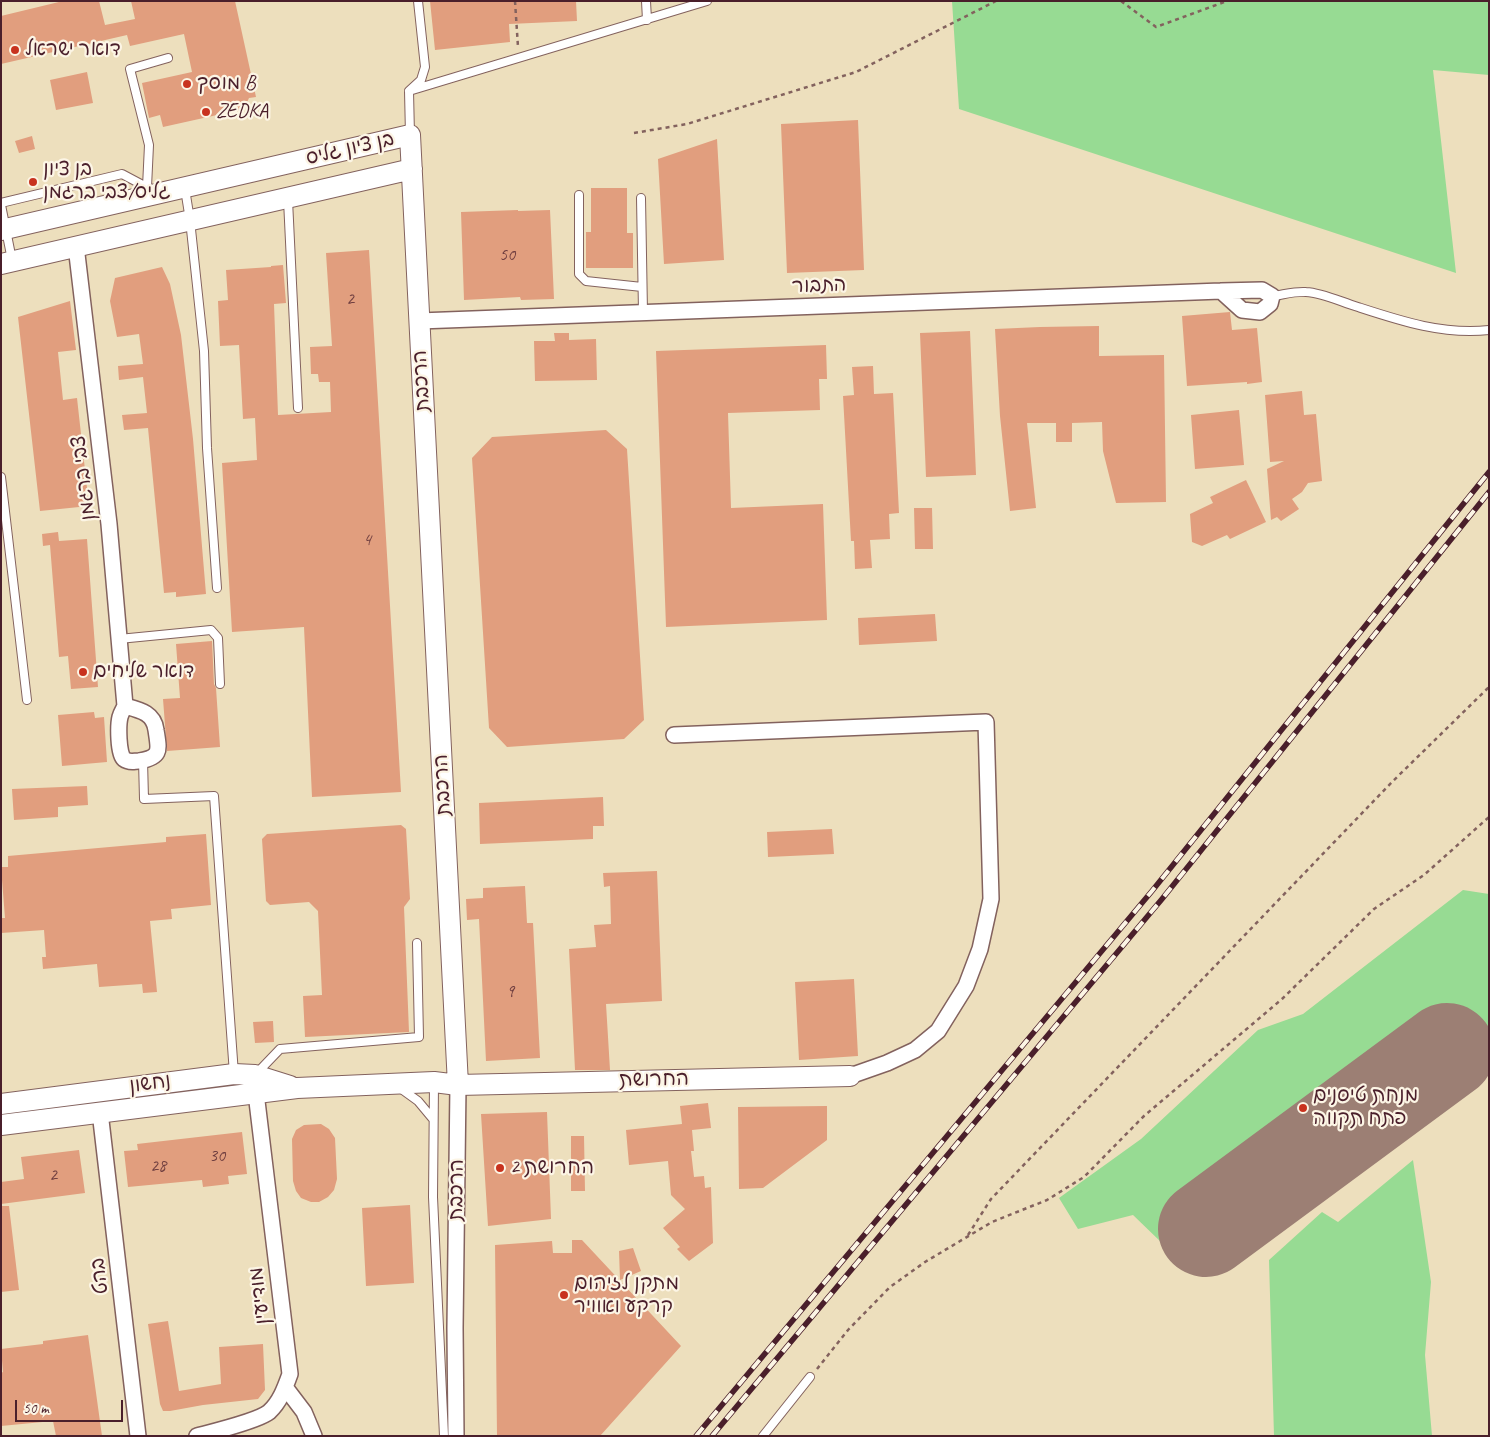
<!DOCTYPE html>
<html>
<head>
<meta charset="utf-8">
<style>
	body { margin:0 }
	#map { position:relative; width:1490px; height:1437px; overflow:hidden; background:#eddfbd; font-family:Caveat,sans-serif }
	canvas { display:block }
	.frame { position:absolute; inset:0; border:2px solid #4a1f2b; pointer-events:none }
	.scale { position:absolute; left:15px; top:1400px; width:108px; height:22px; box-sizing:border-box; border:2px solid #4a1f2b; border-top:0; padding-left:6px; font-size:15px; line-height:18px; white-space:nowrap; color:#4a1f2b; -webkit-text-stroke:4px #fcf5e5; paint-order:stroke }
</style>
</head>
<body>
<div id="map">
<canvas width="1490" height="1437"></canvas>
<div class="frame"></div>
<div class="scale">50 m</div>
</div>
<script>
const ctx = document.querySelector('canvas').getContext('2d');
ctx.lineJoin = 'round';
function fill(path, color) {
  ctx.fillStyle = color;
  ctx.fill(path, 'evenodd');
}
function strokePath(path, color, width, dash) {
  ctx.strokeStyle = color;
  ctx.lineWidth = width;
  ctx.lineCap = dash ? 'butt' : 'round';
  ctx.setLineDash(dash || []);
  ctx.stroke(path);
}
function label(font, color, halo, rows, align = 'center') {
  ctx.font = font + ' Caveat,"Playpen Sans Hebrew",sans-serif';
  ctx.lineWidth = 4.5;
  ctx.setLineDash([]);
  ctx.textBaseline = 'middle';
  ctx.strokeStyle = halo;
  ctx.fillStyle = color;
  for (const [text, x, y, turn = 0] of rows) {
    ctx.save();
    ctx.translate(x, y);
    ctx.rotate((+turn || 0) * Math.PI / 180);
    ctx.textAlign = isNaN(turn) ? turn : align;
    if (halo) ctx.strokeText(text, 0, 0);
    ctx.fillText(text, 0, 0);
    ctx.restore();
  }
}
fill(new Path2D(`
	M952,1h537v74l-56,-5 23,203 -497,-164z
	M1463,890l26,4v145l-5,4 -8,32 -105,76 -7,19c-15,7 -33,12 -46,21 -24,17 -88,89 -119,76l-7,5 -59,-57 -55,14 -19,-31 82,-59 117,-109 45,-16z
	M1413,1160l18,122 -6,73 7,81h-158l-5,-176 53,-48 16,10z`), '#97db93');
strokePath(new Path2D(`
	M1206,1229l241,-178`), '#9c7f74', 96);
fill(new Path2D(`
	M63,1h36l6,24 30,-6 -4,-18h104l21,96 -7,1 -5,11 -81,18 -3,-12 -11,3 -7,-35 50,-11 -8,-38 -54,12 -3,-11 -126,29v-48z
	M430,1h146l1,20 -68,3 1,18 -75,8z
	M87,72l6,31 -37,7 -6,-30z
	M858,120l6,150 -77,3 -6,-149z
	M32,136l3,13 -16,4 -4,-12z
	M717,139l7,121 -60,4 -6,-105z
	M591,188h36v45h6v35h-47v-36h5z
	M518,210v1l32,-1 4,89 -33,1 -1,-3 -56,3 -3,-88z
	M369,250l32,542 -89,5 -8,-170 -72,5 -10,-169 35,-3 -2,-42 -12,1 -4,-74 -19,1 -2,-45 10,-1 -2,-30 45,-3v-1l12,-1 3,38 -12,1 4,111 53,-3 -1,-30h-11l-1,-8h-7l-1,-27 22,-1 -6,-93z
	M162,267l8,17 11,51 12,104 13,155 -30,3v-5l-12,1 -16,-165 -24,2 -2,-15 25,-2 -4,-36 -24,3 -1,-14 25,-2 -4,-30 -22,3 -7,-36 5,-23z
	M70,301l6,49 -18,2 5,48 14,-2 12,108 -49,5 -22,-194z
	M1230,312l2,18 25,-2 5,54 -15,2v-2l-60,4 -5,-70z
	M1099,326v30l65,-1 2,147 -50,1 -13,-52 -1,-29 -30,1v19h-16v-19h-29l9,85 -26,3 -10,-95 -5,-87 45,-2z
	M970,331l6,144 -50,2 -6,-144z
	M554,333h15v7l27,-1 1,41 -62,1 -1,-40h21z
	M826,345l1,34h-8l1,31 -92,3 3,95 92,-4 4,116 -161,7 -10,-276z
	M873,366l1,28 19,-1 6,120 -10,1 1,25 -20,1 2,28 -17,1 -1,-28h-3l-8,-145 11,-1 -2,-28z
	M1302,391l2,24 12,-1 6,67 -14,2 -6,9 -10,7 7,10 -18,12 -4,-4 -6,3 -4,-51 17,-8 -14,1 -5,-67z
	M1239,410l5,55 -49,4 -4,-54z
	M606,430l21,19 17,271 -20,19 -117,8 -18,-19 -17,-270 20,-21z
	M1246,480l20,42 -36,17 -3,-4 -25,11 -10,-4 -2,-28 23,-11 -3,-6z
	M914,508h18l1,41h-18z
	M58,532l1,9 28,-2 11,148 -27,2 -3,-33 -9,1 -9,-112 -7,1 -1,-12z
	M935,614l2,27 -78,4 -1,-27z
	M212,641l2,43 2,4 4,59 -53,4 -4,-52 17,-1 -4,-54z
	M94,712l1,6 9,-1 3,45 -45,4 -4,-51z
	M87,786l1,19 -30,2v10l-44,3 -2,-31z
	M603,797l1,29h-11v13l-113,5 -1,-41z
	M401,825l5,4 4,70 -6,8 5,125 -104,5 -2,-41 19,-1 -4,-84 -9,-9 -39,3 -4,-4 -4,-62 5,-5z
	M832,829l2,25 -66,3 -1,-25z
	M206,834l5,71 -40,4 1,10 -22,2 7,71 -14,1 -1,-9 -43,3 -2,-23 -54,5 -1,-12h4l-2,-27 -43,3v-15h4l-4,-51h7v-11l158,-14v-5z
	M657,871l5,130 -56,3 4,66h-35l-6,-121 27,-2 -2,-22 17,-1 -1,-38 -6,1 -1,-14z
	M525,886l2,37h6l7,135 -54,3 -7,-142 -12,1 -1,-21 17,-1v-10z
	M854,979l4,77 -59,4 -4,-78z
	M273,1021l1,21 -19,1 -2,-21z
	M708,1103l3,25 -19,2 2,21h-3l3,26 10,-1 1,12 6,-1 2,56 -24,18 -12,-12 3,-2 -17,-19 22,-19 -14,-14 -3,-34 -39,4 -3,-35 56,-6 -2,-18z
	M827,1106v34l-64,48 -24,1 -1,-82z
	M547,1112l4,107 -63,7 -7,-112z
	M321,1124l8,5 6,9 2,41 -3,11 -6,7 -9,5h-8l-10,-4 -5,-7 -3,-10 -1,-42 4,-9 8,-5z
	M242,1132l5,42 -19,2 1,8 -26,3 -1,-7 -74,7 -4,-36 14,-1 -1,-6z
	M571,1136h13l1,55h-14z
	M79,1150l6,43 -84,11v-22l23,-3 -3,-22z
	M410,1205l4,78 -48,3 -4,-78z
	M1,1206h8l10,84 -18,2z
	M572,1240h10l99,106 -81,90h-103l-2,-191 57,-4 1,12h19z
	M633,1248l8,23 -21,9 -1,-29z
	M168,1321l11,70 42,-7 -2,-37 44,-3 2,46 -7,9 -55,6 -33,6h-7l-3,-7 -12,-80z
	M88,1335l14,101h-46l-3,-15 -52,5v-53l2,-1 -2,-23 42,-5v-3z`), '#e19e7e');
const service = new Path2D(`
	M646,1l1,19
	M409,91l12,-11 4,-13 -7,-66
	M410,135l-1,-44 298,-90
	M147,187l2,-42 -19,-76 38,-11
	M185,189l5,31 14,131 3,97 10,140
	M579,195v79l7,7 56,6
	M641,198l2,114
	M288,200l10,208
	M1,203l121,-29 32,17
	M1,205l11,55
	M1272,296c10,-1 23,-5 34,-4 17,1 35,10 52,15 43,14 85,28 131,23
	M1,477l26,223
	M119,639l92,-9 7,8 2,46
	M143,760l1,39 70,-3 20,278
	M256,1074l24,-25 139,-12 -2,-94
	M434,1083l-1,114 11,239
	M400,1088l18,13 15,18
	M763,1436l47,-59`);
const minor = new Path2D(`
	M76,246l33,278 16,182c-2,4 -4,7 -5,11 -2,8 -2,37 4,42 5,4 10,2 15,2 23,-4 20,-11 17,-31 -2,-17 -16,-20 -31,-24
	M419,321l802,-30 41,-1 10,6 -2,8 -10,8 -18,-2 -21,-19
	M674,735l312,-13 5,177 -11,50 -14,37 -28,45 -23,19 -28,13 -37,13
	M100,1112l38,324
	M285,1387l19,25 10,24
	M197,1436c15,-4 61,-15 72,-24 11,-10 16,-24 21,-38l-34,-281
	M456,1436l-1,-108 3,-243`);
const tertiary = new Path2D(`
	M1,230l409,-95 48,950
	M1,264l411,-95
	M1,1104l233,-30 21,1 35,11
	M1,1125l296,-37 137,-6 24,3 392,-9`);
strokePath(service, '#83625e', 10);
strokePath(minor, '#83625e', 18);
strokePath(tertiary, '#83625e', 22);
strokePath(new Path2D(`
	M515,1l3,46
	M1121,1l35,26 71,-26
	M634,133l53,-9 169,-52 140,-71
	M968,1235l23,-36 401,-417 97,-95
	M817,1369l31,-39 42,-43 35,-25 67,-40 55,-22 37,-23 60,-61 138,-117 92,-90 50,-34 65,-58`), '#83625e', 2.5, [4, 4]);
strokePath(service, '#fff', 8);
strokePath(minor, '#fff', 15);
strokePath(tertiary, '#fff', 20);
const rail = new Path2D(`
	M696,1436l456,-545 337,-419
	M712,1436l450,-537 327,-407`);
strokePath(rail, '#4a1f2b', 5.5);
strokePath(rail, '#fcf5e5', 4, [11]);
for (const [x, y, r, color] of [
	[15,50,5,"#c8321e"],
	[187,84,5,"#c8321e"],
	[206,112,5,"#c8321e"],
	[33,182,5,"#c8321e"],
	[83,672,5,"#c8321e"],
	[1303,1108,5,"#c8321e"],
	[500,1168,5,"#c8321e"],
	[564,1295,5,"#c8321e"]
]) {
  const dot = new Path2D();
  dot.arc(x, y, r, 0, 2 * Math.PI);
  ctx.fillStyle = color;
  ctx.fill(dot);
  strokePath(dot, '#fcf5e5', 2);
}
label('18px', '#703f40', null, [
	["50",507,255],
	["2",350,299],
	["4",367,540],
	["9",510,992],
	["30",217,1156],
	["28",158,1166],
	["2",53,1175]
]);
label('20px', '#4a1f2b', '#fcf5e5', [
	["דואר ישראל",25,50],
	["מוסך B",197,84],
	["ZEDKA",216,112],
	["בן ציון",43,170],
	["גליס/צבי ברגמן",43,193],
	["דואר שליחים",93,672],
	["מנחת טיסנים",1313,1096],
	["פתח תקווה",1313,1119],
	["החרושת 2",510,1168],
	["מתקן לזיהום",574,1284],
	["קרקע ואוויר",574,1307]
], 'left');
label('20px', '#4a1f2b', '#fcf5e5', [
	["בן ציון גליס",350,149,-13],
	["התבור",819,286,-2],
	["הרכבת",422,381,-93],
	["צבי ברגמן",84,478,-97],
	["הרכבת",443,785,-93],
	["החרושת",654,1080,-1],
	["נחשון",150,1084,-8],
	["הרכבת",457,1190,-89],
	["בהט",100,1276,-97],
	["מודיעין",260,1296,-97]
]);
</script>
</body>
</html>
